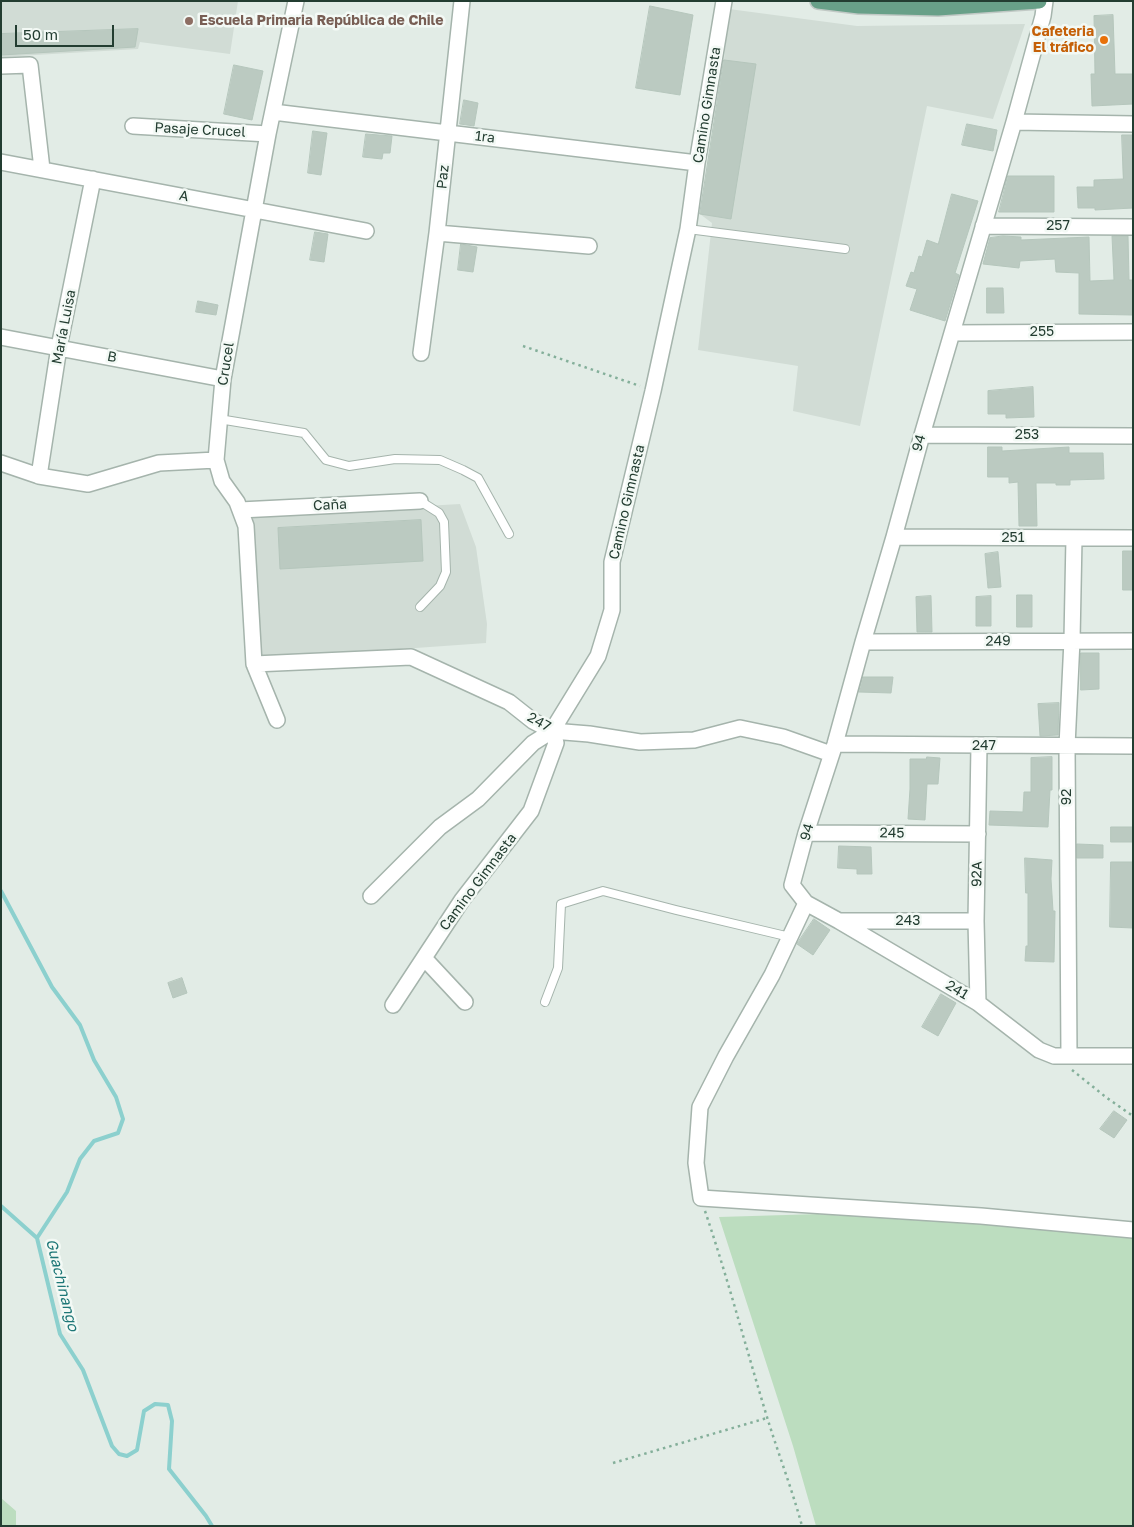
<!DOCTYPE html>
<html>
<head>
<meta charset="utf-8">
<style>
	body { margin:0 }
	#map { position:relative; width:1134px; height:1527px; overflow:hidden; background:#e2ece6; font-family:"Golos Text",sans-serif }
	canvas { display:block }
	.frame { position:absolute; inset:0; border:2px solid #233d31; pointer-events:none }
	.scale { position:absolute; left:15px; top:25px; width:99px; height:22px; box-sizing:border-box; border:2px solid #233d31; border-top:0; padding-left:6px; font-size:15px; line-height:18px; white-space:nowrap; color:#233d31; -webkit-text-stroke:4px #f3f9f5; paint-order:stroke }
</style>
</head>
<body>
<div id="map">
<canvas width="1134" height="1527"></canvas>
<div class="frame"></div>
<div class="scale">50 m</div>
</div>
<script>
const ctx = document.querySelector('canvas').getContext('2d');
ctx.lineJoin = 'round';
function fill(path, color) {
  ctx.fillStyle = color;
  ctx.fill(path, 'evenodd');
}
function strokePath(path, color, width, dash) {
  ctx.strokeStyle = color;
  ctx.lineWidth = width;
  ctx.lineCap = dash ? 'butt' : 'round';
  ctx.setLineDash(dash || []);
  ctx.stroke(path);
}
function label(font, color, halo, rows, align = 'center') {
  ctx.font = font + ' "Golos Text",sans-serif';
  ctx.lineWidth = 5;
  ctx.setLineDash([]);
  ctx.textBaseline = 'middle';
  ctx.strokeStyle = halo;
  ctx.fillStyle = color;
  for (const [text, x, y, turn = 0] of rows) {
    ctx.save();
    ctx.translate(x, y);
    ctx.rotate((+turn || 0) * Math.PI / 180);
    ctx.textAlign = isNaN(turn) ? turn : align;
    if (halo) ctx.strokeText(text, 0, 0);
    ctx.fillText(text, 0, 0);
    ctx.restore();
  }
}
fill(new Path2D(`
	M1,1h237l-8,53 -90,-12 -2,7 -137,8z
	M729,9l128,17 168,-2 -32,95 -66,-13 -67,320 -67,-15 5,-45 -100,-16 14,-127 -12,-9 24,-154z
	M460,504l16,43 11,77 -1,19 -225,16 -9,-143z`), '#d1dcd5');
fill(new Path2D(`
	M819,1214l314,20v292h-317l-23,-80 -74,-229z
	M1,1498l15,13v15h-15z`), '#bcddbf');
strokePath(new Path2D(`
	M1,891l51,96 28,38 14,35 22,37 7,22 -5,14 -24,8 -14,18 -13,33 -30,46 23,96 23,36 29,76 7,8 8,2 10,-6 7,-39 11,-7 13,1 4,16 -3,48 37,47 6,10
	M1,1206l36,32`), '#8cd0ce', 4);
const building = new Path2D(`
	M650,6l43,9 -13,80 -44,-7z
	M1113,15l2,59h18v30l-41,2 -1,-32h4l-1,-58z
	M138,29l-3,18 -134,8v-21z
	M724,60l32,4 -25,155 -31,-5z
	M234,65l29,6 -11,49 -28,-6z
	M464,100l14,3 -4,23 -14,-2z
	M967,124l30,6 -4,21 -31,-6z
	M313,131l14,2 -6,42 -13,-2z
	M366,134l26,2 -2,17h-7l-1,6 -19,-2z
	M1122,135h11v73l-38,2v-2h-17l-1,-21h17v-7l29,-1z
	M1008,176h46v36h-55z
	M952,194l26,7 -23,72 4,2 -14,46 -35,-11 7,-21 -11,-3 5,-14 3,1 5,-17 3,1 5,-17 11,4z
	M315,232l13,2 -4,28 -14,-2z
	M1003,236l18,1v3l68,-3 1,44 24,-1 -2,-44h16l1,44h4v35l-54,-1v-41l-23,-1 -1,-13 -35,2 -1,7 -36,-4 7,-26z
	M461,244l16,3 -4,25 -15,-2z
	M987,288h16l1,25h-17z
	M198,301l20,4 -2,10 -20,-3z
	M1033,387l1,30 -28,1v-4h-18v-23z
	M988,447h14v4l67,-4v6h34l1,26 -34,1v5h-14v-2h-20l1,43h-18l-1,-44 -9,1v-6h-21z
	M421,520l2,41 -143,8 -2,-41z
	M1123,551h10v39h-10z
	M998,552l3,35 -13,1 -3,-34z
	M1017,595h15v32h-15z
	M931,596l1,36h-15l-1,-35z
	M991,596v30h-15v-29z
	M1081,653h18v36l-18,1z
	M863,677h30l-2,16 -32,-1z
	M1059,703l-1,32 -18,1 -2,-32z
	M927,757l13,1 -2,26h-11l-2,36 -17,-1 2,-30v-30h16z
	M1052,757v33h-2l-2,37 -59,-2 1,-14 33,1 1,-20h7v-34z
	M1111,827h22v15h-22z
	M1077,844l26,1v13h-26z
	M839,846l32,1 1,27h-15v-5l-19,-1z
	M1025,858l27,2 -1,19 2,32h2l-1,51 -29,-1 1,-15h2v-53h-2z
	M1111,862h22v66l-23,-1z
	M814,919l16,11 -17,25 -16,-11z
	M182,978l5,15 -14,5 -5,-15z
	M941,994l15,9 -18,33 -16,-9z
	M1114,1111l13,9 -13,18 -14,-9z`);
fill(building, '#bbcac1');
strokePath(building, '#b5c6bc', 1);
const service = new Path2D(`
	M688,229l157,20
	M219,419l85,14 22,27 23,6 46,-7 45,1 23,10 15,8 31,56
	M420,607l20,-21 6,-14 -2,-50 -5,-9 -19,-12
	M545,1002l13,-34 3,-64 42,-13 73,19 114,27`);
const minor = new Path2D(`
	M1045,1l-2,15 -29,106 -92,313 -28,102 -31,105 -28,102 -29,89 -14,52 14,18 33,18 139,82 61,47 15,6h79
	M1,66l29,-1 12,104
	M273,112l424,51
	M1014,122l119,2
	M133,126l135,8
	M1,162l365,69
	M983,226l150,1
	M437,233l152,13
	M952,333l181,-1
	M1,337l222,42
	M421,353l16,-120 25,-232
	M922,435l211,1
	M1,463l38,13 49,8 71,-21 57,-3
	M39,476l20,-129 34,-168
	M240,510l180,-9
	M894,537l239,1
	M863,642l270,-1
	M254,664l157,-7 98,45 24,19 19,10 37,3 51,8 54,-2 46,-12 43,9 48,17
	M277,720l-23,-56 -8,-138 -9,-24 -15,-21 -6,-21 7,-81 45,-245 28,-133
	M835,744l298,2
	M806,833l172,1
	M371,896l69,-69 38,-28 55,-56 19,-12
	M806,903l-34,72 -46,81 -26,51 -4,56 5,35 280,18 152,14
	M840,921h136
	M424,958l41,44
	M978,1003l-2,-82 3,-175
	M393,1005l69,-105 69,-89 25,-68 -4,-12 46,-75 14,-46v-48l41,-171 35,-162 9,-66 27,-162
	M1069,1056l-2,-310 5,-106 2,-102`);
const primary = new Path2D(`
	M818,1l41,5 79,2 101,-7`);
strokePath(service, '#a5b4ac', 10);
strokePath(minor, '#a5b4ac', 18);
strokePath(primary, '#c1c9c5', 18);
strokePath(new Path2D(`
	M523,346l117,40
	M1072,1070l35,28 26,18
	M705,1211c23,68 41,137 62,206 11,36 25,72 35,109
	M613,1463l154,-45`), '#84af9a', 2.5, [2.5, 4]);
strokePath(service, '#fff', 8);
strokePath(minor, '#fff', 15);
strokePath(primary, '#68a088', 15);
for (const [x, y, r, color] of [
	[189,21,5,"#8d6e63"],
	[1104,40,5,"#e8710a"]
]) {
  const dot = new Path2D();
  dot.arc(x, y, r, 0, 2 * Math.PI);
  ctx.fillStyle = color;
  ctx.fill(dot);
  strokePath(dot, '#f3f9f5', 2);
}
label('bold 14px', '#785e54', '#f3f9f5', [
	["Escuela Primaria República de Chile",199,21]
], 'left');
label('bold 14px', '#c56008', '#f3f9f5', [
	["Cafeteria",1094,32],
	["El tráfico",1094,48]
], 'right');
label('14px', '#233d31', '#f3f9f5', [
	["Camino Gimnasta",707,105,-81],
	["Pasaje Crucel",200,130,3],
	["1ra",485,137,7],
	["Paz",443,177,-84],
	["A",184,196,11],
	["257",1058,226],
	["María Luisa",64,327,-79],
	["255",1042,332],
	["B",112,357,11],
	["Crucel",226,364,-81],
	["253",1027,435],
	["94",919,443,-75],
	["Camino Gimnasta",627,502,-77],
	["Caña",330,505,-3],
	["251",1013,538],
	["249",998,641,-1],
	["247",539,722,29],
	["247",984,746],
	["92",1067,797,-90],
	["94",807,832,-74],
	["245",892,833,1],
	["92A",977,874,-89],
	["Camino Gimnasta",478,882,-53],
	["243",908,921],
	["241",957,990,31]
]);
label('italic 15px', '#1e7777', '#f3f9f5', [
	["Guachinango",62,1285,76]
]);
</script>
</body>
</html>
